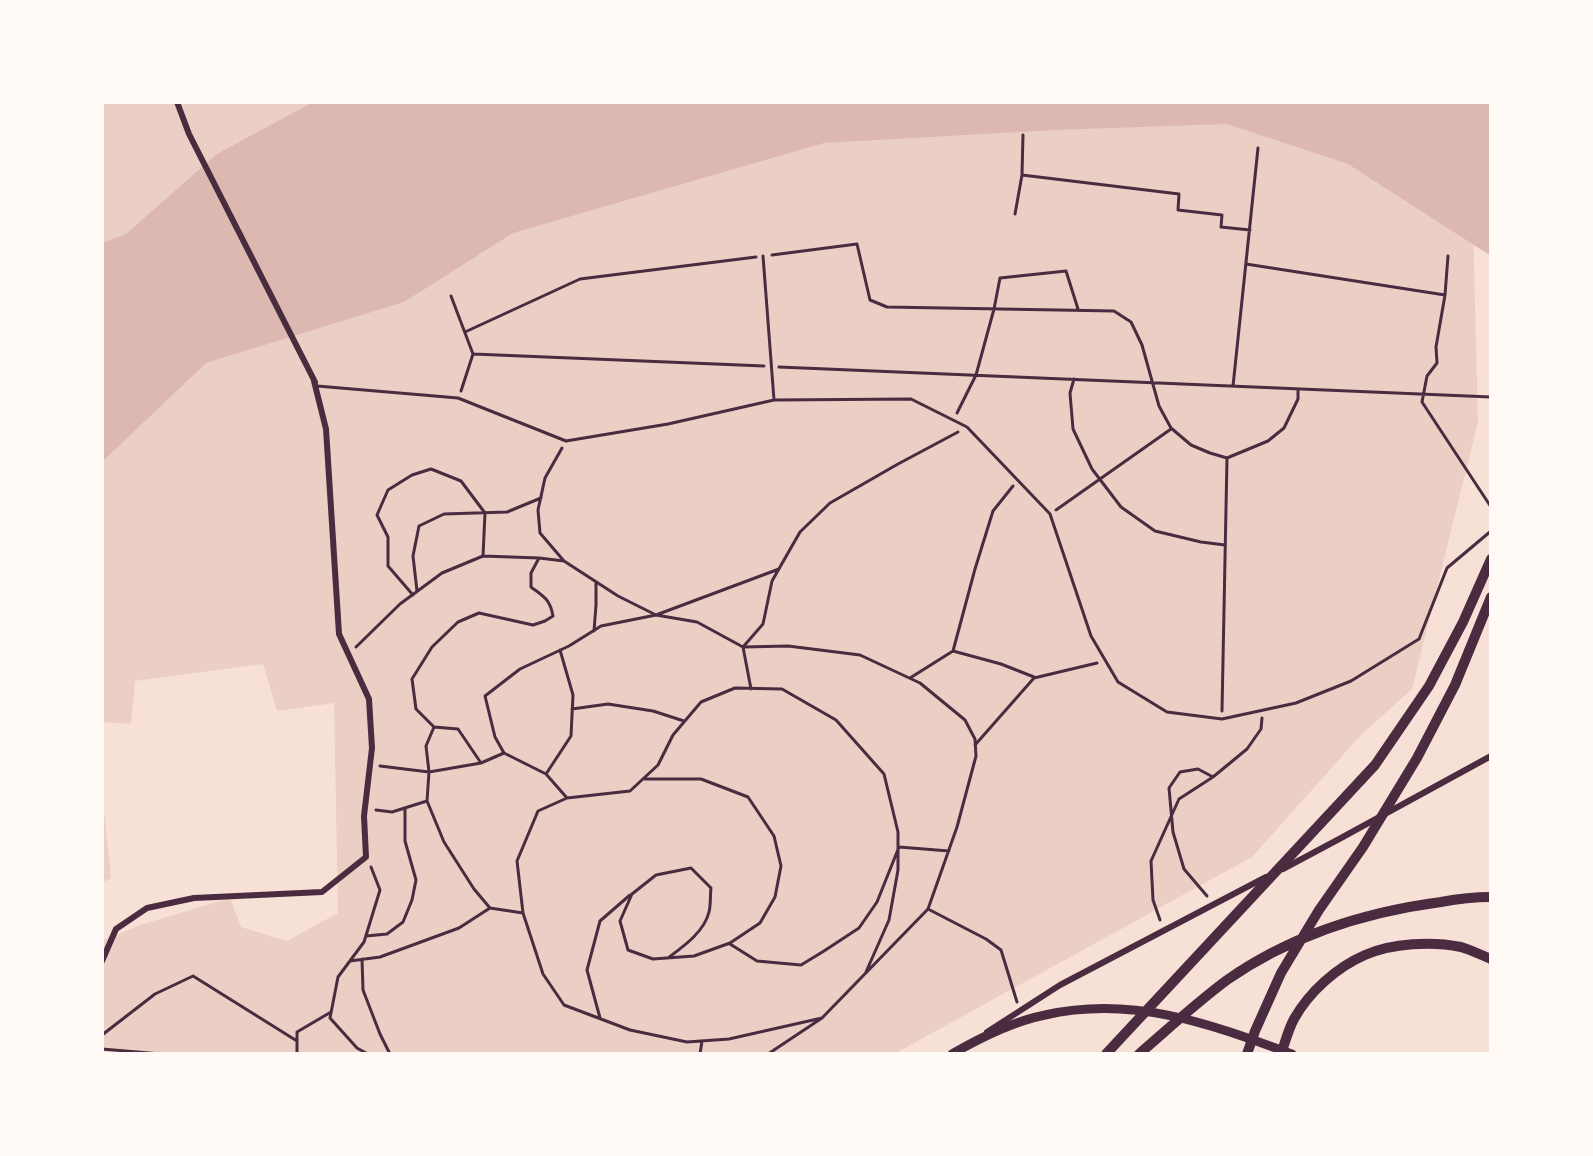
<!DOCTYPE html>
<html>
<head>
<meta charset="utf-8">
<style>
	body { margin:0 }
	#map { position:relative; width:1593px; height:1156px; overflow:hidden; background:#f7e1d7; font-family:"Archivo Narrow",sans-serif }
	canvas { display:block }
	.frame { position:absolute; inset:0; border:104px solid #fffaf5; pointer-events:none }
</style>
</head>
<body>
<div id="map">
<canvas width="1593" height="1156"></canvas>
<div class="frame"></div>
</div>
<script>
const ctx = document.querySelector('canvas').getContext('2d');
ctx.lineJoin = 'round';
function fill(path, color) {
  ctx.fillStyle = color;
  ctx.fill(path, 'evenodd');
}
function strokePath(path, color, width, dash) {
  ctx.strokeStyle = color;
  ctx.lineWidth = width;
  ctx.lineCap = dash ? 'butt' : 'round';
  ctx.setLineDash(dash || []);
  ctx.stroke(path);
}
fill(new Path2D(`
	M102,102h1368l8,320 -66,267 -51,46 -109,122 -358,197h-792v-113l38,-16 90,-27 11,29 46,14 51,-28 -4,-210 -57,8 -14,-47 -128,17 -4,43 -29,-2z
	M102,791l9,87 -9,5z`), '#ebcfc5');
fill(new Path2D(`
	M313,102h1178v154l-143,-92 -121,-40 -173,6 -230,13 -311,90 -109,69 -198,61 -104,99v-219l24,-9 91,-80z`), '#dcb8b0');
strokePath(new Path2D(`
	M1022,175l1,-40
	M1015,214l7,-39 157,19 -1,16 44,5 -1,12 29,3
	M772,255l85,-11 13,56 17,7 227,4 17,11 11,23 17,61 12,22 20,17 19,8 17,5 41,-17 16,-13 14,-29v-10
	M1448,256l-3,39 -9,52 1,16 -10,13 -5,26 69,105
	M1246,264l199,31
	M451,296l22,58 291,12
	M465,332l115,-53 176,-22
	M779,367l712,30
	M1074,379l-4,14 3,36 19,40 29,38 34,24 46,11 24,3
	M1233,386l25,-238
	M461,391l12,-37
	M957,413l19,-38 18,-66 6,-31 66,-7 12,38
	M562,448l-17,30 -7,32 2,23 24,28 54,35 38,19 41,7 46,25 45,-1 72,9 60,28 45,37 10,19 1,17 -19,71 -29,82 -106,109 -54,36
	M1056,510l115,-81
	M417,591l-4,-35 6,-30 25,-12 63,-2 34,-14
	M413,595l-25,-29v-29l-11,-22 11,-25 24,-15 19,-6 30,12 24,32 -2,43
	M594,631l2,-26v-23
	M356,647l44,-43 42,-31 41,-17 56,2 25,3
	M743,647l20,-23 9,-43 28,-49 30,-29 68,-39 60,-32
	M743,647l8,42
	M953,651l48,13 33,13
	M910,678l43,-27 22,-82 18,-58 20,-25
	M572,709l36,-5 45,7 31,10
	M1222,711l5,-253
	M434,727l-8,19 3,26 -2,29 17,41 30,47 16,19
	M975,745l59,-67 63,-15
	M481,763l-23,-34 -24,-2 -18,-18 -4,-30 20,-32 26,-25 21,-9 54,12 12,-4 8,-5c-3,-17 -9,-19 -22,-29v-14l8,-15
	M380,766l49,6 52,-9 23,-10
	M546,774l25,-38 2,-41 -13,-45
	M645,779h56l47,18 26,39 7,30 -6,31 -15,26 -30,20 -36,13 -41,3 -25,-9 -8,-29 12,-27 24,-19 35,-7 20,20c-1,7 0,17 -2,24 -5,20 -25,34 -41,46
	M567,798l-21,-24 -42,-21 -9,-16 -10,-41 35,-27 49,-23 32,-20 55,-11 123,-46
	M376,810l16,2 35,-11
	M1207,896l-23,-27 -11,-37 -4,-44 11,-16 18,-3 15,8
	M928,909l58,30 15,11 16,52
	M1160,920l-7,-20 -2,-39 28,-62 34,-22 34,-28 14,-20 1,-11
	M366,936l21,-2 16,-12 9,-22 4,-20 -11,-39v-33
	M730,944l27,17 44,4 23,-14 35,-23 18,-26 22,-55 50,4
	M362,959l1,31 17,44 10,20
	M350,961l30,-4 79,-29 31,-20 33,5
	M600,1018l-13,-48 13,-49 30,-26
	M822,1018l-93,21 -42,3 -57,-12 -66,-25 -21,-31 -20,-61 -6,-52 21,-50 29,-13 63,-7 28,-26 15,-30 28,-33 34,-14 47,1 54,31 48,54 14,58v38l-9,50 -23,52
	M102,1035l53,-41 38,-18 104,65
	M102,1049l59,5
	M297,1054v-22l34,-20
	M368,1054l-11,-6 -27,-30 8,-41 26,-35 16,-52 -9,-23
	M700,1054l2,-13`), '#4a2c40', 3);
strokePath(new Path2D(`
	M763,256l11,144
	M317,386l141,12 108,43 102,-17 106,-24 137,-1 56,28 83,87 41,122 27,46 49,30 55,7 74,-16 55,-22 68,-42 28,-71 44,-37`), '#4a2c40', 3);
strokePath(new Path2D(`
	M177,102l12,32 126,248
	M1283,869l58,-31 150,-82
	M102,961l14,-32 31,-21 47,-10 128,-6 44,-35 -2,-41 8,-68 -3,-49 -30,-65 -13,-205 -12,-48
	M987,1032l73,-47 206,-108`), '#4a2c40', 6);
strokePath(new Path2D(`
	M952,1054c26,-15 63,-33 93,-39 88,-20 165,9 247,39`), '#4a2c40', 9);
strokePath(new Path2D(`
	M1106,1054l269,-289 54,-79 34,-64 28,-63
	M1139,1054c29,-25 57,-51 88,-74 63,-44 138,-68 214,-78 16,-3 33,-5 50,-5
	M1247,1054l8,-23 26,-58 38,-63 44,-63 54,-89 38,-73 36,-88
	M1281,1054c4,-11 7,-24 13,-35 15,-27 43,-52 71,-64 27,-12 67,-14 96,-8 10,3 20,8 30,12`), '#4a2c40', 10);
</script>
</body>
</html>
